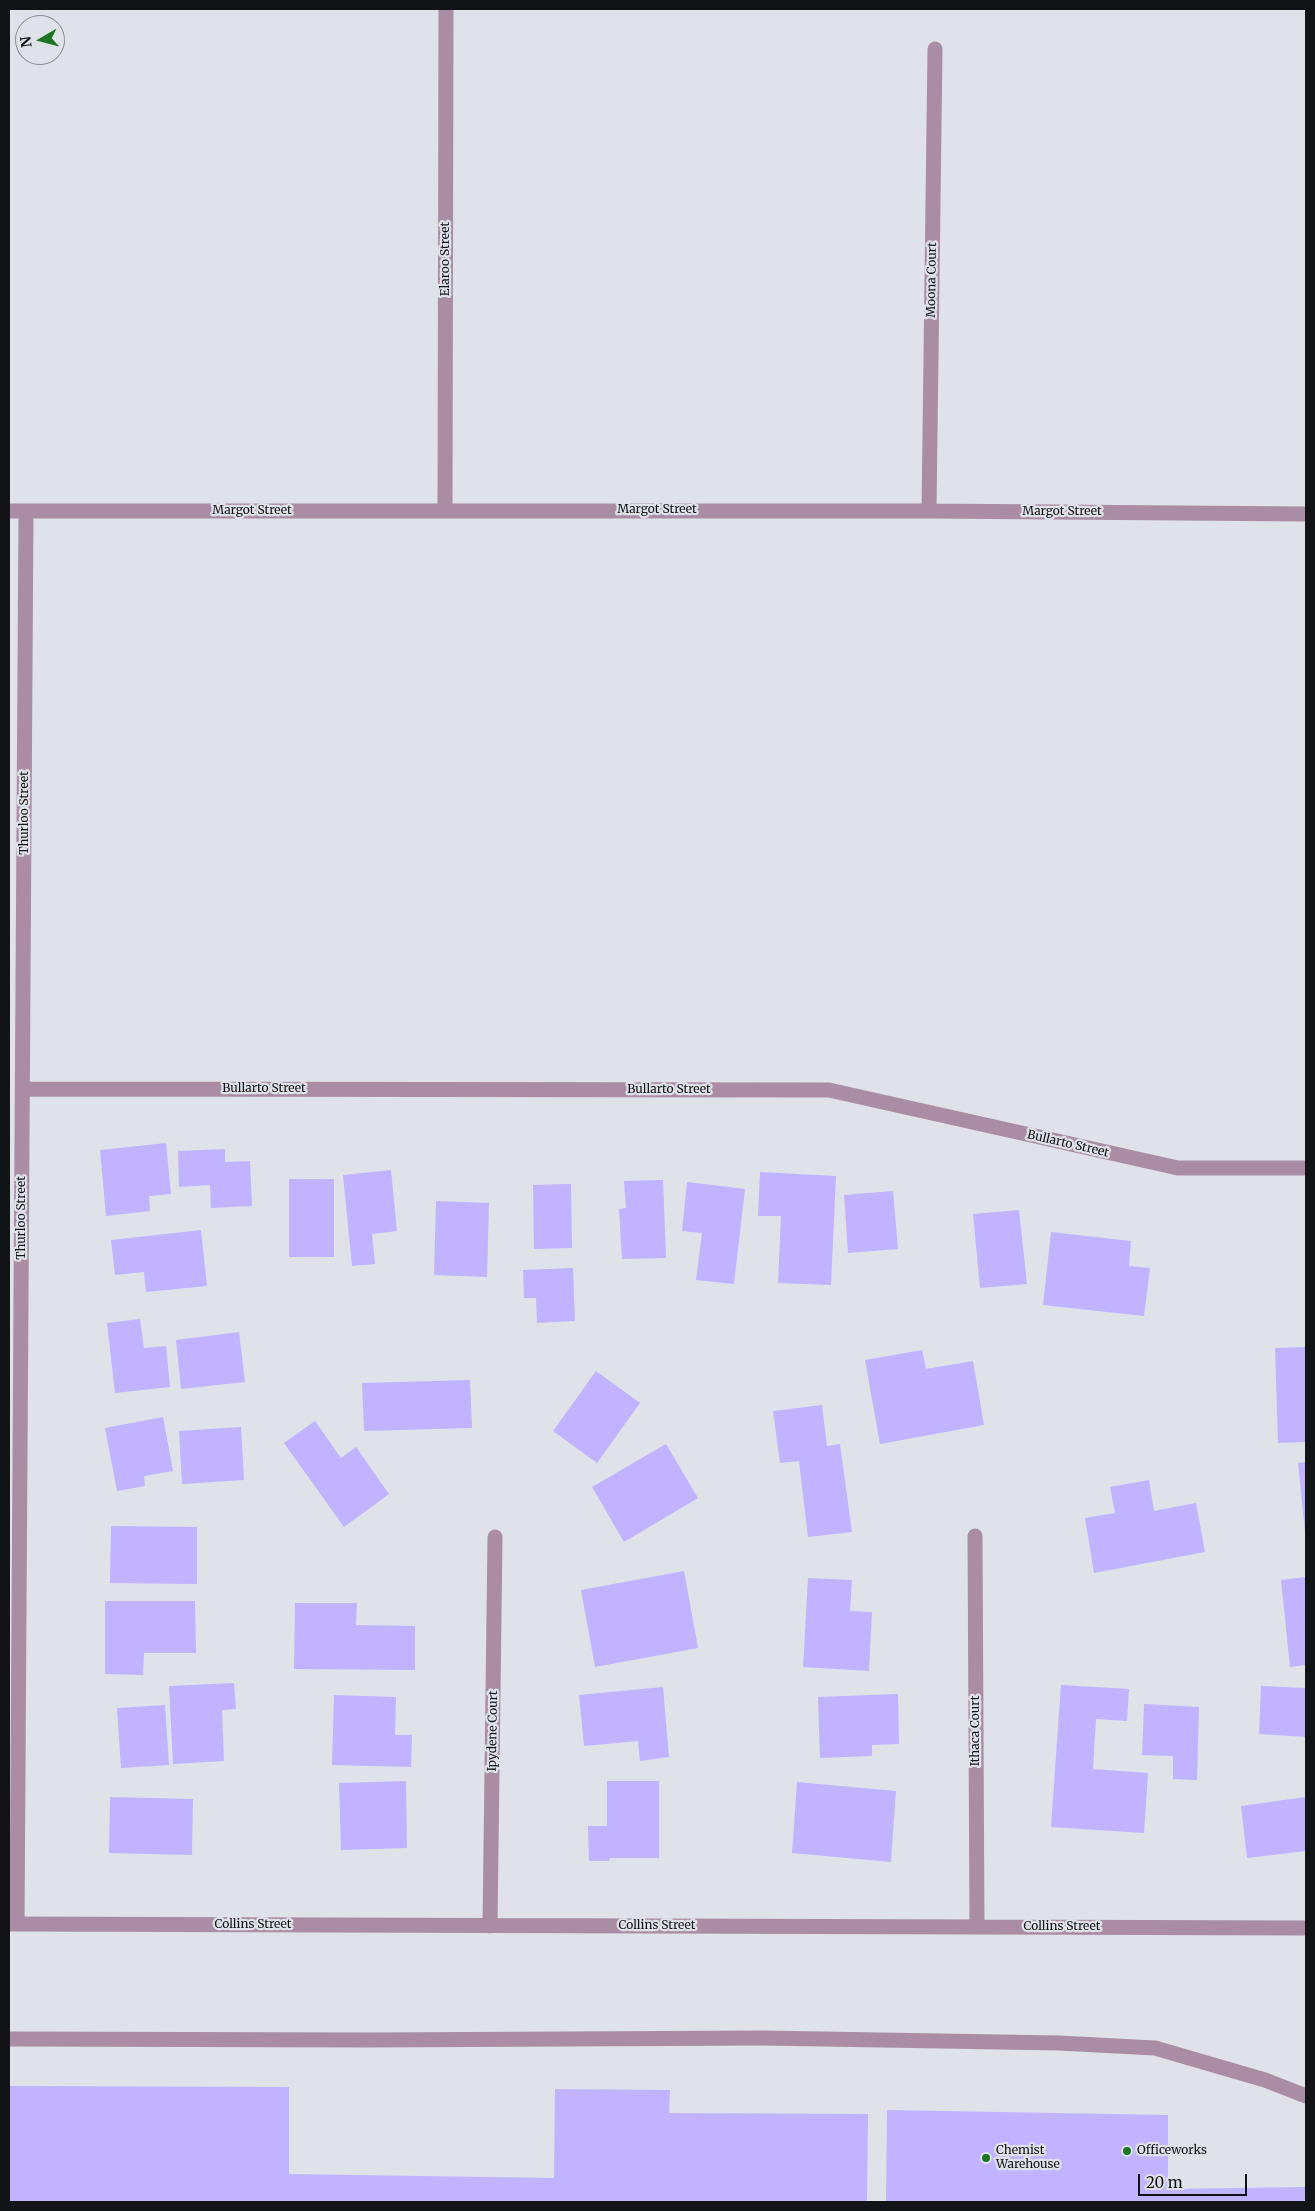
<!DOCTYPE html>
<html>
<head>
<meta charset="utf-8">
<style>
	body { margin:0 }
	#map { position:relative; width:1315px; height:2211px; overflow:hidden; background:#dfe2e9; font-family:Merriweather,serif }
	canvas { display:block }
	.frame { position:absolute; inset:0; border:10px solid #121316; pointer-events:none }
	.north { position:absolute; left:15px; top:15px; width:50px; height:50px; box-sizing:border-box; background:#dfe2e9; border:1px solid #8d8f95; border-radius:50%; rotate:262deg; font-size:14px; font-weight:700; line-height:20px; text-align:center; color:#121316 }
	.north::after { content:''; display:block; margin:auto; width:18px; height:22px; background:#1b7522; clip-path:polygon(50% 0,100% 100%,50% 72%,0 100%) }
	.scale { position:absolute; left:1138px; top:2174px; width:109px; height:22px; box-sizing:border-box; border:2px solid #121316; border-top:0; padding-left:6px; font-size:15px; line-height:18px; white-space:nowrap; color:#121316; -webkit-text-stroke:4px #dfe2e9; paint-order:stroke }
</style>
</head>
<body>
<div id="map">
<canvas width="1315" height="2211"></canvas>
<div class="frame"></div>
<div class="north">N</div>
<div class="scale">20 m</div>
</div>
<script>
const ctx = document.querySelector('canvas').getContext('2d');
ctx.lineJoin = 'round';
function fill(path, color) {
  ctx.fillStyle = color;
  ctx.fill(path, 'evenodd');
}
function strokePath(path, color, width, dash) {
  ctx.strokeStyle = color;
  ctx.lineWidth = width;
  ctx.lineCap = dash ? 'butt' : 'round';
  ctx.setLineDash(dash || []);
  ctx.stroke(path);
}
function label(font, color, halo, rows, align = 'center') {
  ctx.font = font + ' Merriweather,serif';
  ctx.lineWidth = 4.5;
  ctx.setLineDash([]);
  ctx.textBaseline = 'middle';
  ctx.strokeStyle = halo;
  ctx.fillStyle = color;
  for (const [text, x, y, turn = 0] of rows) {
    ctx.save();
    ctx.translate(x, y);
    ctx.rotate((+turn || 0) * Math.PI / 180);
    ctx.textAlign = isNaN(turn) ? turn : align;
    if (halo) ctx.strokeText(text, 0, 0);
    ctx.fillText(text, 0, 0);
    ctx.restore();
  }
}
fill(new Path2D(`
	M166,1143l5,51 -22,2 1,15 -44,5 -6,-66z
	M225,1149v13l25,-1 2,45 -41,2 -1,-23 -31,2 -1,-36z
	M391,1170l6,61 -25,3 3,30 -23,2 -9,-91z
	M760,1172l76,4 -5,109 -53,-2 3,-67h-23z
	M289,1179h45v78h-45z
	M663,1180l3,78 -44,1 -3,-50 7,-1 -2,-27z
	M687,1182l58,7 -11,95 -38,-4 6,-47 -20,-2z
	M571,1184l1,64 -38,1 -1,-64z
	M893,1191l5,58 -50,4 -4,-58z
	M436,1201l53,2 -2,74 -53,-2z
	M1019,1210l8,74 -47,4 -7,-74z
	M201,1230l6,56 -61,6 -2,-20 -29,3 -4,-35z
	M1051,1232l80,9 -2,25 21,2 -6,48 -101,-11z
	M573,1268l2,53 -38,2 -1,-25h-12l-1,-28z
	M140,1319l4,29 22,-2 4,41 -55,6 -8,-70z
	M239,1332l6,50 -64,7 -5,-49z
	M1306,1347v95l-28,1 -3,-95z
	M922,1350l4,19 47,-8 11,64 -104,19 -15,-84z
	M596,1371l44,32 -43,60 -44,-32z
	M470,1380l2,48 -108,3 -2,-48z
	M822,1405l5,41 13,-2 12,88 -44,5 -9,-76 -19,2 -7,-52z
	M163,1417l10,54 -29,5 1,10 -28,5 -12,-63z
	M315,1421l26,37 15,-11 33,47 -45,33 -60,-84z
	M241,1427l3,53 -62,4 -3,-53z
	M666,1444l32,54 -74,44 -32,-55z
	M1306,1462v70h-1l-7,-69z
	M1149,1480l5,31 42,-8 9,49 -111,21 -9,-55 30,-5 -5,-26z
	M111,1526l86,1v57l-87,-1z
	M684,1571l14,77 -103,19 -14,-77z
	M1306,1577v88l-16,2 -9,-87z
	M808,1578l44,2 -2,31 22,1 -3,59 -66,-4z
	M105,1601h90l1,52h-52l-1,22 -38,-1z
	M295,1603h62l-1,22 59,1v44l-121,-1z
	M234,1683l2,26 -14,1 2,51 -51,3 -4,-78z
	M1061,1685l68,4 -2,32 -31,-2 -3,50 55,4 -4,60 -93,-6z
	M1261,1686l45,2v49l-47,-3z
	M663,1687l6,70 -29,4 -2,-20 -54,5 -5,-51z
	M898,1694l1,50 -27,1v11l-52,2 -2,-61z
	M334,1695l62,2 -1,38h17l-1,32 -79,-2z
	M1144,1704l55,3 -2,73 -24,-1v-23l-31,-1z
	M165,1705l4,60 -48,3 -4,-60z
	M406,1781l1,67 -66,2 -2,-67z
	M607,1781h52v77h-49l-1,3h-20l-1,-35h19z
	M797,1782l99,9 -5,71 -99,-9z
	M110,1797l83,2 -1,56 -83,-2z
	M1306,1797v54l-59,7 -6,-52z
	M9,2086l280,1v87l265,4 1,-89 115,1 -1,23 199,1 -1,88h-858z
	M887,2110l281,5v74l138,-2v15h-420z`), '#c1b3ff');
strokePath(new Path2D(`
	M9,2039l359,1 395,-2 296,5 96,5 110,32 41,16`), '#aa8da5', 15);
strokePath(new Path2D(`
	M445,510l1,-501
	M9,511h920l377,3
	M929,511l6,-462
	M23,1089l806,1 349,78h128
	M975,1536l2,391
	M9,1924l1297,4
	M17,1924l9,-1412
	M490,1926l5,-389`), '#aa8da5', 15);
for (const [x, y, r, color] of [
	[1127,2151,5,"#1b7522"],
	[986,2158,5,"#1b7522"]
]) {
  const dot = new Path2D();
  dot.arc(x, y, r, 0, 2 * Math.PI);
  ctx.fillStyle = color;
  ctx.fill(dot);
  strokePath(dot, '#dfe2e9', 2);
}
label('12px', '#121316', '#dfe2e9', [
	["Elaroo Street",446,259,-90],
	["Moona Court",932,280,-89],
	["Margot Street",657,510],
	["Margot Street",252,511],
	["Margot Street",1062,512],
	["Thurloo Street",25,813,-90],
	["Bullarto Street",264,1089],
	["Bullarto Street",669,1090],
	["Bullarto Street",1068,1144,13],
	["Thurloo Street",22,1218,-90],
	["Ipydene Court",493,1731,-89],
	["Ithaca Court",976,1731,-90],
	["Collins Street",253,1925],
	["Collins Street",657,1926],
	["Collins Street",1062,1927]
]);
label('12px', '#121316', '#dfe2e9', [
	["Chemist",996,2151],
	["Warehouse",996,2165],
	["Officeworks",1137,2151]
], 'left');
</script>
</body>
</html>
